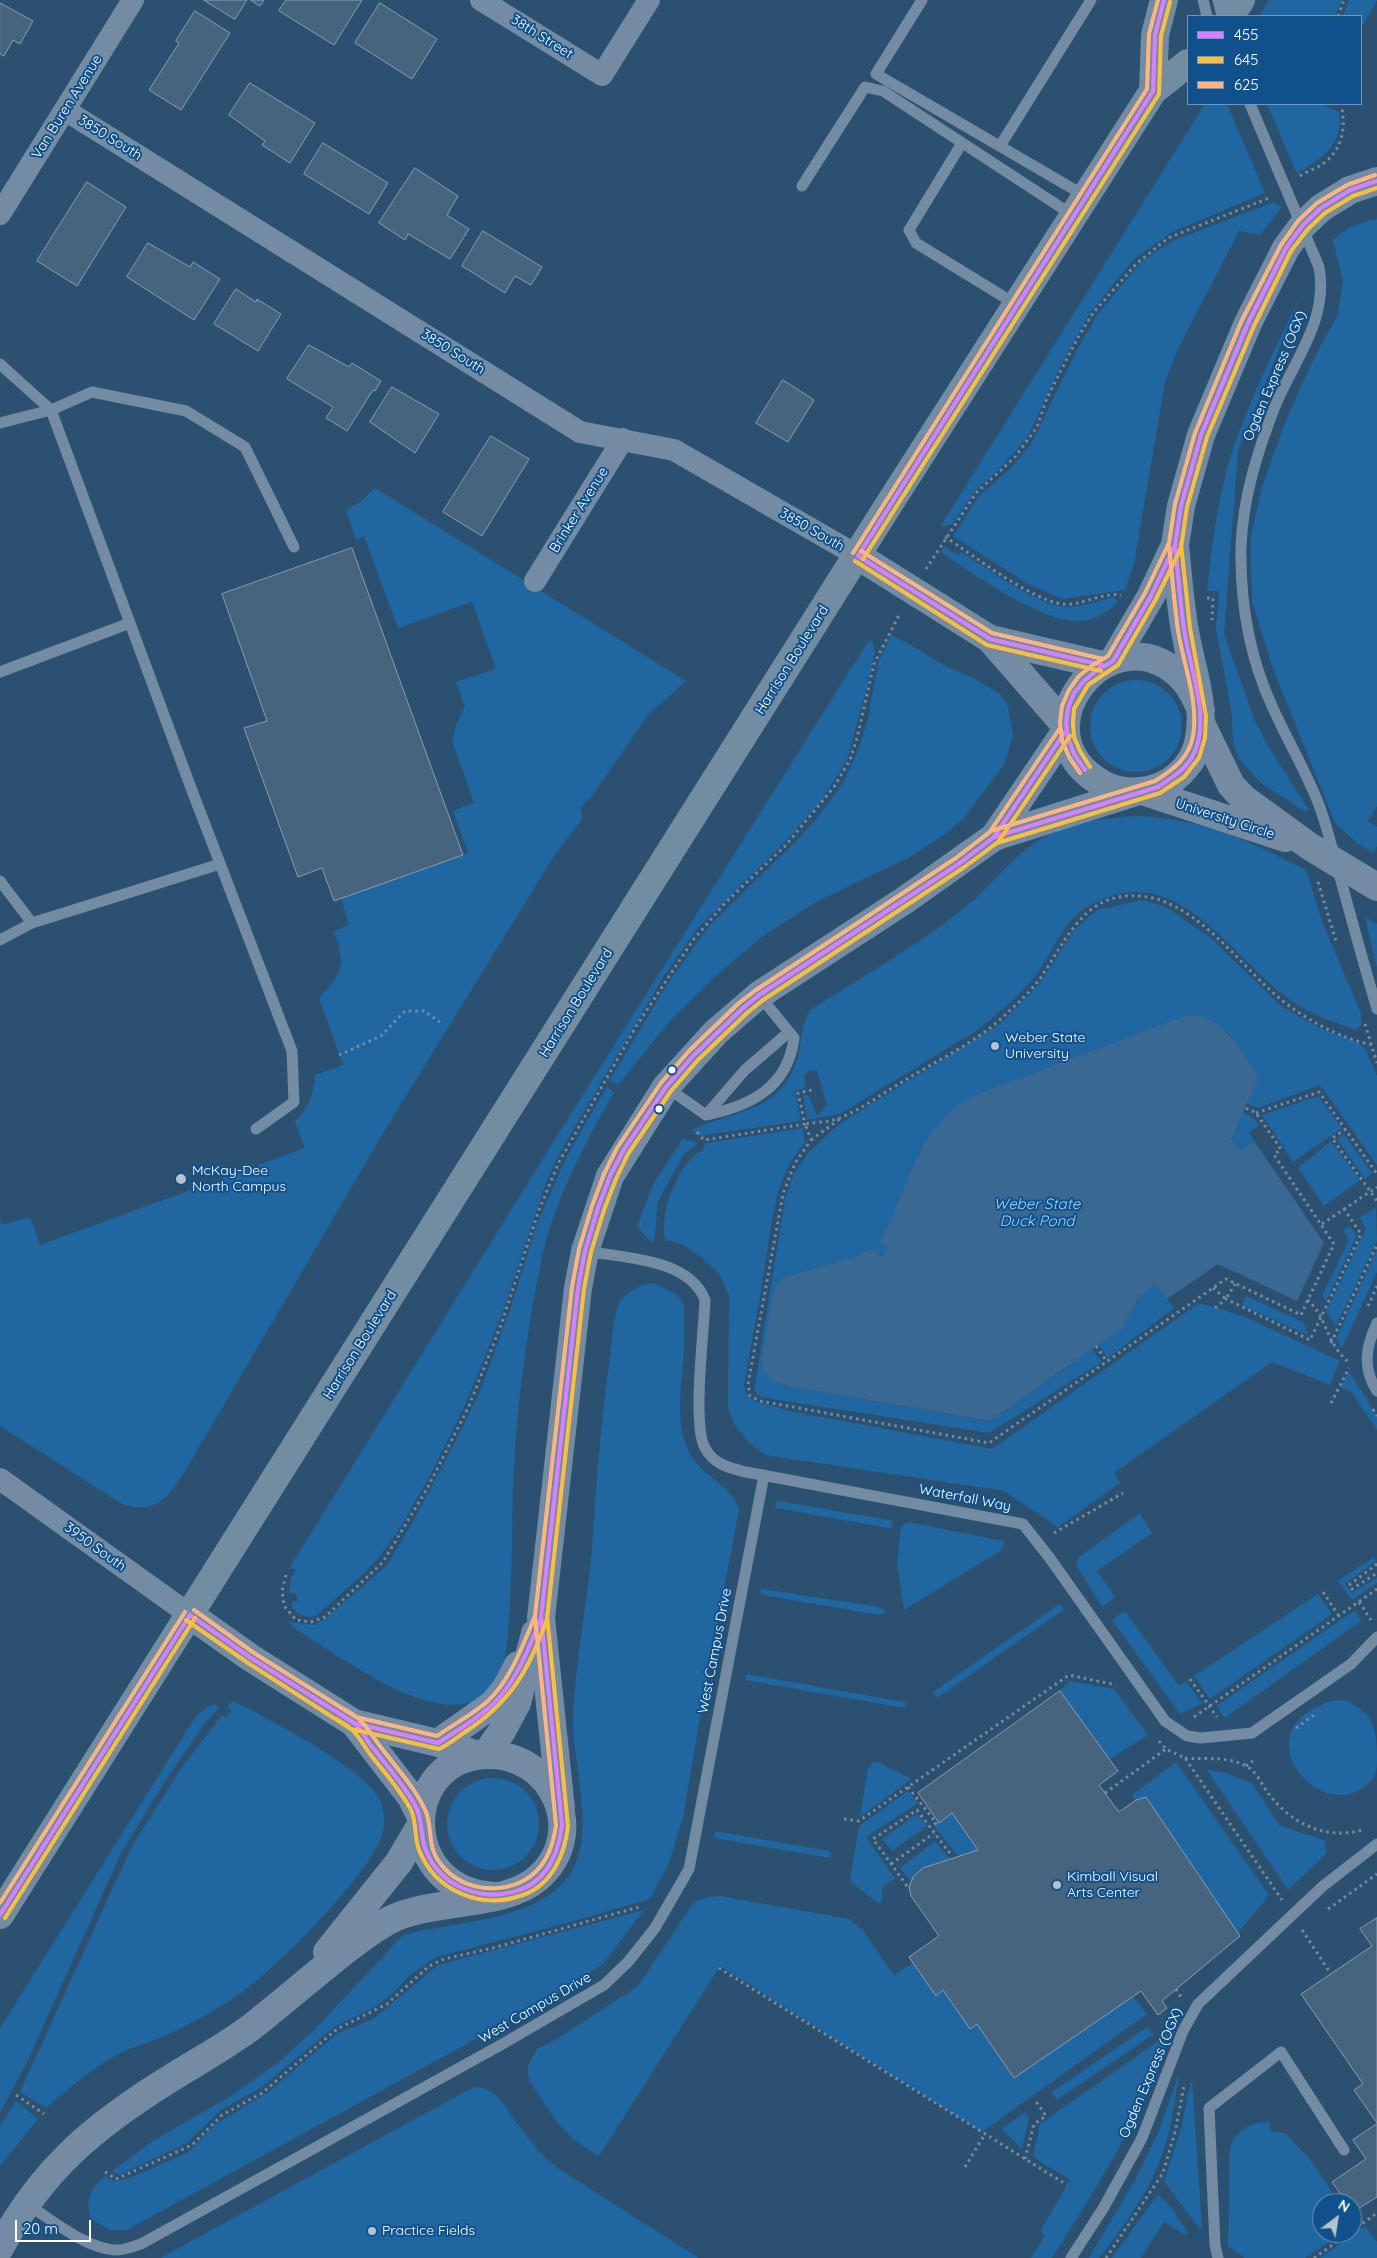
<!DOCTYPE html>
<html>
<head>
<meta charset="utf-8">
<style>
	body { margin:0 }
	#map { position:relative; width:1377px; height:2258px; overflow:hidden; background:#2c506f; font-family:Quicksand,sans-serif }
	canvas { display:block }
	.legend { position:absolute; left:1187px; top:15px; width:175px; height:90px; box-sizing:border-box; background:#10518b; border:1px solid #7097b9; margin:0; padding:6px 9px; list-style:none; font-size:15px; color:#fff }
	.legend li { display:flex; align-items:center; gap:10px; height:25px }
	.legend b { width:25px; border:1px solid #7097b9 }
	.north { position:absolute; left:1312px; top:2193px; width:50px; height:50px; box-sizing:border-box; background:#10518b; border:1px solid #7097b9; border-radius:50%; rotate:31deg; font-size:14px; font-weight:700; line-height:20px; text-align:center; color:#fff }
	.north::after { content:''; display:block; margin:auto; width:18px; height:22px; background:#b5c2cd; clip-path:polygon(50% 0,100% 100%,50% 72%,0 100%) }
	.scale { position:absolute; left:15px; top:2220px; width:76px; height:22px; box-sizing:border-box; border:2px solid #fff; border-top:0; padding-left:6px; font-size:15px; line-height:18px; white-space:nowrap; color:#fff; -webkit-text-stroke:4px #10518b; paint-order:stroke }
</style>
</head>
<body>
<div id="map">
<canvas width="1377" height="2258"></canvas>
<ul class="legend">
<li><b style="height:6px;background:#d880ff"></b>455</li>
<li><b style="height:6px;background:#fbbe40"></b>645</li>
<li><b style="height:6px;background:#ffb580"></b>625</li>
</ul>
<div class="north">N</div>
<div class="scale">20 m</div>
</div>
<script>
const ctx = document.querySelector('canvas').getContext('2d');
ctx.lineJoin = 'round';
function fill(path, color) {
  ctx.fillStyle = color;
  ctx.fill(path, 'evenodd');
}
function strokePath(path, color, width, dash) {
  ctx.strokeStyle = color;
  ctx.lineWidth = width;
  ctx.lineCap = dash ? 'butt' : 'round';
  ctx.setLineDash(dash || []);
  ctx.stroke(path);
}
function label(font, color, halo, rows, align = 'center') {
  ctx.font = font + ' Quicksand,sans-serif';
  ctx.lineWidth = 4;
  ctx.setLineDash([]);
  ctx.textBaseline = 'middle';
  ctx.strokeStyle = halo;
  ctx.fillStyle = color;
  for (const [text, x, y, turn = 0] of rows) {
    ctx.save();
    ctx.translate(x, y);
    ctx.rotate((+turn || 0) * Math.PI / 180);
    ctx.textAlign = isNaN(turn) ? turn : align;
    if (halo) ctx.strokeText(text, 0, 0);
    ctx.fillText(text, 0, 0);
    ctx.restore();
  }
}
fill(new Path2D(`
	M1269,0h73l-7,16h-76z
	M1349,0h28l-16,28v-12h-18z
	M1205,104h22l38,89 -93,39 -39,28 -43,53 -26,46 -37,79 -24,27 -27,25 -24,34 -12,3z
	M1267,104h54l18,8c5,34 -17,45 -42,62z
	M1274,202l8,5 -22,28 -21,-4 -61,118 -13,33 -31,182 -9,26 -62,9 -35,-15 -75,-48 25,-39 33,-29 20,-24 45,-92 21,-37 45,-54 30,-20z
	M1377,219v587l-9,15 9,6v19l-4,7 -16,-10 -22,-20 -63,-157 -20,-65 -2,-62 12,-52 22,-62 27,-61 26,-48 6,-34 -10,-42c14,-13 25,-17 44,-21z
	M1302,292l-64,159 -14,183 31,87 13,25 41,64 -5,1 -43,-28 -22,-24 -6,-16 -1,-27 -16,-88 3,-33 -1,-4h-11c5,-48 11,-96 26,-142 18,-54 45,-105 69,-157z
	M375,488l311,193 -38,34 -56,81 -11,11 1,12 -28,37 -169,274 -201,343c-19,27 -26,41 -62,31l-122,-78v-206l2,5 28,-8 10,28 265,-97 -10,-26c14,-15 19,-27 20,-47l28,-10 -24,-67c26,-28 26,-32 15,-67l15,-6 -8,-27 127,-45 -15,-42 21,-8 -22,-62 4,-16 9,-18 -9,-25 40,-13 -24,-67 -74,26 -34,-92 -8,4 -10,-30 14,-8z
	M945,547l13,8 3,-3c24,15 79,55 106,55 15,0 31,-6 46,-10l5,5c-11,10 -24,19 -40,19 -38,0 -102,-45 -133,-66l-4,-5z
	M891,635l13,6 43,26 28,12 25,15 8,12 5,29 -8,28 -42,56 -18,15 -35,23 -94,45 -53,34 -45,38 -49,48 -50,62 -10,-3 59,-98 41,-57 89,-87 19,-21 26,-35 15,-33 10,-31 10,-56z
	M872,640l3,12 -8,35 -20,73 -8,13 -18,28 -34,39 -89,88 -34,48 -105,178 -12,26 -46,137 -34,84 -36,73 -34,59 -18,24 -17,18 -45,40 -7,2 -12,-3 -6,-7v-6h6l-2,-7 -7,-1 2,-15 5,-8 -6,-3 257,-415 320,-509z
	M1090 726a46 46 0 1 1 92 0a46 46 0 1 1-92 0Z
	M1134,816c68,2 113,24 172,54l17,54 38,89v12l-5,5c-27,-10 -48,-16 -71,-34 -51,-38 -106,-130 -182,-97 -7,4 -16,7 -23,13 -18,14 -28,40 -41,59 -17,23 -40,42 -63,60l-136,83 -33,6 -4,-25 6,1 8,20 10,-11 -10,-34 -6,-1 -7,5 1,13 -10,3 6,30 -102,15 -7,-6c40,-20 83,-15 103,-65 8,-19 4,-36 15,-55 52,-33 105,-63 153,-101 30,-23 52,-58 86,-75 26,-14 57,-15 85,-18z
	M1141,900l24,6 47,33 69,67 43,24 31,11 10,7 12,28v89l-57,-80 -62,23 -11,-5 12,-25 -32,-47 -305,116 -32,77 -10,18 8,3 -6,11 -11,-7 -15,8 -72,20 -7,106 11,3 202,35 102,-72 10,13 -113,71 -229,-36 -6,-7 31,-191 9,-26 14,-20 31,-29 161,-100 40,-41 34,-53 23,-20z
	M1365,917l12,7v44z
	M607,1086l7,7c-31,53 -60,108 -73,169 -15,73 -25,150 -28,225 -1,40 -1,81 -3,121 -2,19 -2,40 -7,58 -2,11 -12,25 -21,31 -48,32 -143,-42 -185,-67l-8,-8 25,3 11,-6 62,-54 24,-40 45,-85 24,-49 30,-82 28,-88 29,-65z
	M1318,1096l24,32 -49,34 -31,-47z
	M1243,1112l10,6 6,7 -10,7 5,9 -14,9 -9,-12z
	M803,1128l2,15c-32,33 -33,86 -41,129 -6,38 -13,75 -20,113l2,8 8,8 36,10 202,38 207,-146 44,13 97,45 -10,24 -58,-23 -158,111 6,10 -62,44 -54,-36 -239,-36c-18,-14 -33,-26 -37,-50l1,-109 -9,-21 -20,-19 -20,-13 -15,-3c-5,-26 9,-65 28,-83 5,-6 10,-5 13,-14z
	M1344,1134l28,39 -7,6 -28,-40z
	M683,1138l15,5 -14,11 -26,47 -4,42 -4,-2 -13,-14 16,-43z
	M1331,1141l29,39 -36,26 -26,-38z
	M1376,1207l1,34 -41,85 -10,-14 40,-84 -6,-10z
	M1350,1226l7,10 -31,65 -4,-5 27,-56 -6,-10z
	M1377,1250v22l-35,76 -6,-9z
	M653,1283l25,12 6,10c0,15 1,31 0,46 -2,36 -12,76 10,109 13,19 40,27 45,50l-31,162 -25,145 -14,46 -19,36 -90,26 -124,32 -26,18 -19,20 -16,12 -41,20 -72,60 -41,23 -34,33 -68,32 -7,-4 41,-30 81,-47 46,-33 37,-34 85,-91 8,-3c47,-11 119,-13 153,-50 39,-41 8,-117 10,-169 3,-56 14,-111 19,-166 4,-64 9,-127 18,-191 2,-15 2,-36 8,-51 5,-13 22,-21 35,-23z
	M1156,1285l18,23 -66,50 -10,-13 23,-14 18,-34z
	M1246,1296l57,26 6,14 -67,-31z
	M1349,1372l28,43v15l-25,-37 -12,-6z
	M778,1501l105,18 8,1 2,7 -5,1 -112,-20 -1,-4z
	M1140,1513l12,20 -55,38 18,26 -13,10 -26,-42 3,-8z
	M908,1522l95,19 1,4 -4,6 -96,59 -7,-46 4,-38z
	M1374,1557l2,4 -31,23 7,9 25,-15v5l-25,17 -14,-19z
	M762,1589l117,18 7,5 -6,3 -118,-20 -2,-4z
	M1318,1594l14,20 -122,85 -16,-23z
	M1058,1605l4,1 1,4 -126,88 -4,-6z
	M1355,1610l6,11 -136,97 -9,-12z
	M1125,1611l54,75 7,-5 16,22 -22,11 -68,-94z
	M746,1674l159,28 2,3 -3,3 -159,-28z
	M1070,1681l44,8 34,46 -38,24 -50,-68z
	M1343,1700c30,11 34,27 34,57 0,11 0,20 -9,27 -44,39 -113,-37 -60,-72 12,-8 20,-11 35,-12z
	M233,1701c34,17 129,66 146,97 5,10 6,22 4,33 -8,40 -111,141 -146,165 -23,15 -47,29 -73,40 -16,7 -33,11 -49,20 -25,14 -47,33 -69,52l-26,-16 111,-244 51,-81 40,-52 4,3 6,-7 -5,-4z
	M216,1705l3,3 -14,15 -41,60 -43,70 -92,205 -29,55v-85l196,-312 13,-10z
	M873,1762h5l34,17 -52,38 8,-49z
	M1176,1762l93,133 -31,38 -92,-136 -10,3 -4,-5z
	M1207,1770l18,3 27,10 28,43 44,14 3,13 -39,37z
	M447 1824a46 46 0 1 1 92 0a46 46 0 1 1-92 0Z
	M908,1791l10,12 -52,34 29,41 -13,11v12l-4,2 -26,-20 -2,-4 9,-53z
	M952,1813l26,37 -20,6 -24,-30z
	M917,1814l10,12 -35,25 -10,-12z
	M715,1831l114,20 3,3 -3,4 -114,-20z
	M935,1841l15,18 -27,9 -12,13 -11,-13z
	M721,1896l128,23 14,11 31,45 19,-12 23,32 7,-5 28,39 6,-5 37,54 119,-82 14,18 -165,118 -262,-166 -119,187 -5,2 -24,-17 -15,-16 -27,-40 -2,-7v-9l9,-17 18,-9 82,-53 57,-85 15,-5z
	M644,1910l-41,54 -56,36 -420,230h-17l-19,-11c-6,-20 -1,-30 14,-43l10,6 17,-5 57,-25 27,-28 51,-31 71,-60 35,-14 65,-54z
	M1147,2027l7,7 -97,66 -5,-8z
	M1171,2032c-27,82 -73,153 -119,226h-21l14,-22 -4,-4 1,-4 28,-48 -37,-23 7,-33z
	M1180,2071c-5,24 -7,49 -14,72 -12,42 -40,81 -67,115h-10l45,-76 24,-49z
	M1192,2078l10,150h-3l-35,-47 16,-49z
	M474,2087c24,0 32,23 45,39 12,16 24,31 40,43l140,89h-539z
	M16,2101l22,18 -38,47v-40z
	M1025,2112l4,6 -7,31 -20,-20z
	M1270,2122v8l16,4 24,25 29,43 6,-2 2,3h-25v30h21l-38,25h-60l-17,-12 2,-98c6,-18 22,-27 40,-26z
	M1158,2194l13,13 17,26 -3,2 -21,-13 -23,36h-29z
	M1365,2226l12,16v16h-57z`), '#2066a1');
fill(new Path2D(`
	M1198,1015c31,9 43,37 61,63l-28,61 9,11 14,-9 70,102 -27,58 -79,-37 -51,35 -11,-14 -17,12 -18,34 -29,18 -102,72 -202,-35c-14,-4 -24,-9 -27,-24l13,-72 10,-13 72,-20 15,-8 11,7 6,-11 -9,-3c32,-53 35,-115 94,-146l212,-80z`), '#396892');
const building = new Path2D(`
	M204,0h43l-12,19z
	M251,0h13l-4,6z
	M286,0h76l-28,45 -55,-34z
	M0,3l33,18 -13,23 -7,-4 -9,16 -4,-2z
	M380,3l57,36 -25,40 -57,-36z
	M195,11l35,22 -49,77 -32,-20 30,-47 -3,-2z
	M250,83l65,40 -25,40 -28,-18 3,-4 -36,-26z
	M323,143l65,40 -19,31 -65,-40z
	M415,168l43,28 -11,19 22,14 -19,30 -42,-25 -3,6 -26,-17z
	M87,182l39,25 -49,79 -40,-25z
	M483,231l59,36 -11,18 -16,-9 -10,17 -43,-27z
	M148,243l42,24 3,-5 27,17 -26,41 -67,-43z
	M236,289l20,13 1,-3 24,15 -23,37 -44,-27z
	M309,345l40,22 3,-4 29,18 -6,10 -2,-1 -26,41 -21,-13 7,-11 -46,-28z
	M783,380l31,20 -26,42 -32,-19z
	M392,387l47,27 -24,39 -45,-31z
	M491,436l38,23 -47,77 -39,-24z
	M352,548l111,307 -129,46 -12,-33 -24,9 -54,-149 23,-7 -45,-127z
	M1060,1691l58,80 -19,14 20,27 17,-12 10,-3 94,139 -78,65 5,7 -9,7 -17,-24 -127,87 -37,-54 -7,5 -27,-39 -7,6 -27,-39 30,-21 -28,-40 -2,-9 4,-10 10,-9 55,-18 -26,-37 -13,10 -21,-30z
	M1377,1918v205l-23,-33 9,-6 -62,-90 71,-48 -12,-17z
	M1377,2124v73l-24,15 -1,-9h-5l-15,-21 34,-23 -13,-19z`);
fill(building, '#47647e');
strokePath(building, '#879eb2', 1);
strokePath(new Path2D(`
	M1338,16l6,-16
	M1300,176c7,-5 15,-7 21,-11 20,-13 25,-34 21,-56
	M945,537c30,19 85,63 118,67 20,2 38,-12 58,-9
	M926,569l50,-76 39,-36 22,-30 10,-29 30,-59 16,-26 43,-49 32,-26 101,-40
	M1207,598h6l-1,22
	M1318,882l18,59
	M1365,1024l12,39
	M339,1055l42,-19 24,-25h19l16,11
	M1246,1108l10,5 25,36 -7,6 60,89 -33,71 -75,-36 -237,164 -229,-42 -10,-5 -2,-12 35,-190 12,-31 16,-23 -6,-16c12,-2 27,-2 37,-7 22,-9 42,-25 62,-36 33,-21 73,-39 101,-66 12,-11 24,-22 34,-35 26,-37 44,-89 101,-84 52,4 93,60 129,93 26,25 69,50 105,56
	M1256,1113l63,-21 58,82
	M1346,1129l-14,9 45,63
	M697,1132l7,8 101,-16 -7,-31 14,-3
	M811,1140l30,-22
	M1322,1224l55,-37
	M1213,1288l13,11 9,-15
	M1307,1300c20,15 19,45 42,62
	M1368,1306l9,-20
	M1215,1308l11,-9 84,41 51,-106 -17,-25
	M1331,1343l46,-98
	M1096,1346l11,16
	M1331,1403l18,-35
	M1373,1409l4,7
	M1054,1533l69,-40
	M1377,1564l-28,21 3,4 25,-16
	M286,1575l-4,16 2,15 12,14 15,2 14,-5 58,-55 45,-75 41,-81 32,-81 38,-115 20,-48 78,-137 56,-85 32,-37 61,-58 48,-58 16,-27 7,-22 17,-74 26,-51
	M1323,1592l16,24
	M1359,1602l12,18
	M1190,1679l27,38
	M1194,1717l183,-128
	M1296,1728l18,-13
	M1159,1741l7,8 19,9 97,142
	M1185,1758c23,2 44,-3 64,10 9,6 13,17 19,25 24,31 56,47 95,37
	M1246,1766l7,-5
	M908,1787l28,36 -6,4
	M1105,1793l61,-44
	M844,1819l15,2 210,-146 47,10
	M891,1864l43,-31
	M907,1886l-34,-47 44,-29 35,46
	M1328,1909l49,-35
	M1302,1930l29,44
	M719,1968l348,217
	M1176,1989l5,8
	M16,2095l28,19
	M1025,2159l9,-35 12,-8 -11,-16
	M965,2167l20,-33
	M105,2172l11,7 76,-34 30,-30 40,-22 75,-64 50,-25 42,-38 15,-7 49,-11 146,-41
	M1352,2231l25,-18
	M1106,2258l57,-85 12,-41 9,-46
	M1314,2258l35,-25`), '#738ca4', 3, [2.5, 4]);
strokePath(new Path2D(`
	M922,0l-46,74 211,123
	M1203,0l4,16
	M1218,0l4,16
	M1250,104l69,163c10,54 -26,94 -45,142 -17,44 -31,89 -33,137 -1,54 8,110 31,160 15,34 34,65 47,99 9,24 14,48 21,72 12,44 24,88 37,132
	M962,143l-53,87 7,13 101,62
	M1000,146l91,-146
	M802,186l63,-99 18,4 191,125
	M0,364l51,46 140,378 101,263 2,51 -38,27
	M0,423l51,-13 41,-18 94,19 59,36 49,100
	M0,672l130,-49
	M0,881l32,42
	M0,940l32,-17 188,-59
	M666,1087l40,28c45,-9 82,-28 88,-77l-35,-43
	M706,1115l39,-45 44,-38
	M585,1251c38,7 104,7 120,49 -1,31 -13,125 0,148 9,17 25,20 41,24l277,52 26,33 116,164 22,15 14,2 51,-5 99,-69 26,-27
	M1377,1323c-11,23 -15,45 0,68
	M27,2204c23,15 60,45 88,46 8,1 19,-4 26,-6l358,-198 105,-61 24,-23 27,-34 34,-59 75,-394
	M1071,2258l33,-51 38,-69 41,-107 15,-27 125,-118 54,-42
	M1218,2258l-3,-13 -6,-137 72,-56 63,98`), '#738ca4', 11);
strokePath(new Path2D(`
	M481,0l121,75 47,-75
	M65,110l515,322 94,18 184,106
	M0,214l133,-214
	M535,581l88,-142
	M0,1479l190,136`), '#738ca4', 22);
strokePath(new Path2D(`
	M1175,545c3,29 5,58 10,86 6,37 22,75 13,112 -4,18 -18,34 -35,42 -20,9 -43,9 -62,-2 -89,-52 11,-176 81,-105 9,9 14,21 19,32
	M858,556l132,83 75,86
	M990,639l112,26
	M1113,661l38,-65 24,-51 6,-39 20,-71 47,-112 38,-75 17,-23 18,-17 29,-18 27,-9
	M1201,723l30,62 12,13 66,48 68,41
	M1142,791l143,47
	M994,837l142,-45
	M190,1615l61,43 103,65 84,20 41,12
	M354,1723l57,74 10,20
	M438,1743l55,-39 13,-16 12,-23
	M486,1754l16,-23 15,-28 18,-70
	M561,1809l-20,-191 37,-330 7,-37 25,-75 56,-89 50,-55 43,-37 146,-95 89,-63 71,-105
	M327,1952l72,-90 22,-37
	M0,2248c41,-78 94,-122 168,-168 28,-18 59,-34 86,-55 29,-23 58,-48 87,-71 17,-13 34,-27 53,-36 42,-19 111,-11 144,-40 52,-45 14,-126 -52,-123 -86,3 -90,136 9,141`), '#738ca4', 28);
strokePath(new Path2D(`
	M1230,16l11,-16
	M1153,91l2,-56 9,-35
	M0,1915l886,-1406 267,-418 35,-28`), '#728ca1', 28);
strokePath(new Path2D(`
	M858,556l295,-465 2,-56 9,-35
	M858,556l132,83 112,26
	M1085,770l-11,-16 -6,-16 -2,-15 2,-15 6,-15 10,-12 13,-11 16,-9 38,-65 24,-51 6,-39 20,-71 47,-112 38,-75 17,-23 18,-17 29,-18 27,-9
	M981,847l13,-10 71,-105
	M190,1615l61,43 103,65 84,20c18,-12 38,-23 54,-38 24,-22 37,-57 49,-87l37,-330 7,-37 13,-43 12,-32 13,-25 43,-64 27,-31 50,-48 16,-13 201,-132 34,-26 164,-50c13,-9 26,-16 34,-30 21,-35 -3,-91 -8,-128 -4,-28 -6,-56 -9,-84
	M340,1714c4,3 9,5 13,8 7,5 11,14 16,21 16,21 35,41 47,64 7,14 4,27 9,41 14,39 58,56 97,41 26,-10 37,-38 40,-64l-21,-209
	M0,1915l190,-300`), '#d880ff', 4);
strokePath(new Path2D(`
	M863,559l296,-465 2,-58 9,-34
	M855,561l132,84 114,26
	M1090,767l-10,-16 -6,-14 -1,-14 1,-14 14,-24 30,-20 38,-66 25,-51 6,-41 20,-70 47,-111 37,-75 17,-22 17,-16 28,-17 24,-8
	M985,852l14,-11 71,-105
	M186,1620l62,43 103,66 88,20c9,-4 17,-11 26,-17 46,-30 64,-62 82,-113l37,-330 7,-37 13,-42 12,-31 12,-25 43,-63 27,-31 49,-47 16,-13 200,-132 34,-25 163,-50 24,-16 15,-19 6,-20 1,-22 -16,-88 -9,-84
	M336,1719c5,3 10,5 13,8 9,7 15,19 21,27 14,18 30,35 41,56 6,13 3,27 8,40 17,42 62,60 104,45 29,-10 42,-41 45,-69l-21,-211
	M5,1918l190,-300`), '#fbbe40', 4);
strokePath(new Path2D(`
	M861,551l131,82 111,26
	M853,553l294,-464 2,-55 9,-34
	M1080,773l-11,-16 -7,-17 -2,-18 2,-16 7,-16 10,-14 14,-11 15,-9 37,-63 24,-50 6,-39 20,-71 47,-113 39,-75 17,-24 19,-18 30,-18 28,-10
	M977,842l12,-9 71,-105
	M194,1610l60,43 102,64 81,19c17,-12 35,-21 51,-35 23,-22 35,-56 47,-85l37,-329 7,-38 13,-43 12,-32 13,-26 44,-65 28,-32 50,-48 17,-13 200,-132 35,-27 164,-50c18,-11 34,-23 38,-45 6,-35 -10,-72 -15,-106 -4,-28 -6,-56 -9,-84
	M344,1709c5,3 11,6 15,10 9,9 16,21 24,31 15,20 33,39 43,62 8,22 -1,36 19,57 24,26 73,26 95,-2 10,-12 14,-27 16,-42l-21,-208
	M0,1903l185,-291`), '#ffb580', 4);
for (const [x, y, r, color] of [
	[995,1046,5,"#b5c2cd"],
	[672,1070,4.5,"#fff"],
	[659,1109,4.5,"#fff"],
	[181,1179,6,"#b5c2cd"],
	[1057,1885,5,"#b5c2cd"],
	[372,2231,5,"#b5c2cd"]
]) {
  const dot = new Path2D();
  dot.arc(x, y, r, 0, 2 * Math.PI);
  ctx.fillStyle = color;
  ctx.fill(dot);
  strokePath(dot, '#10518b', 2);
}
label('14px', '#fff', '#10518b', [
	["38th Street",542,37,32],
	["Van Buren Avenue",67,107,-58],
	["3850 South",110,138,32],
	["3850 South",453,352,32],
	["Ogden Express (OGX)",1275,376,-67],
	["Brinker Avenue",579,510,-58],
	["3850 South",812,530,30],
	["Harrison Boulevard",792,660,-58],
	["University Circle",1225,819,18],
	["Harrison Boulevard",576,1003,-58],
	["Harrison Boulevard",360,1345,-58],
	["Waterfall Way",965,1498,11],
	["3950 South",95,1547,36],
	["West Campus Drive",715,1651,-79],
	["West Campus Drive",535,2008,-30],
	["Ogden Express (OGX)",1151,2073,-67]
]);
label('14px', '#fff', '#10518b', [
	["Weber State",1005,1038],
	["University",1005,1054],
	["McKay-Dee",192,1171],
	["North Campus",192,1187],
	["Kimball Visual",1067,1877],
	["Arts Center",1067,1893],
	["Practice Fields",382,2231]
], 'left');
label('italic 15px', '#a1d1f9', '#10518b', [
	["Weber State",1037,1204],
	["Duck Pond",1037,1221]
]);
</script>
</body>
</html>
